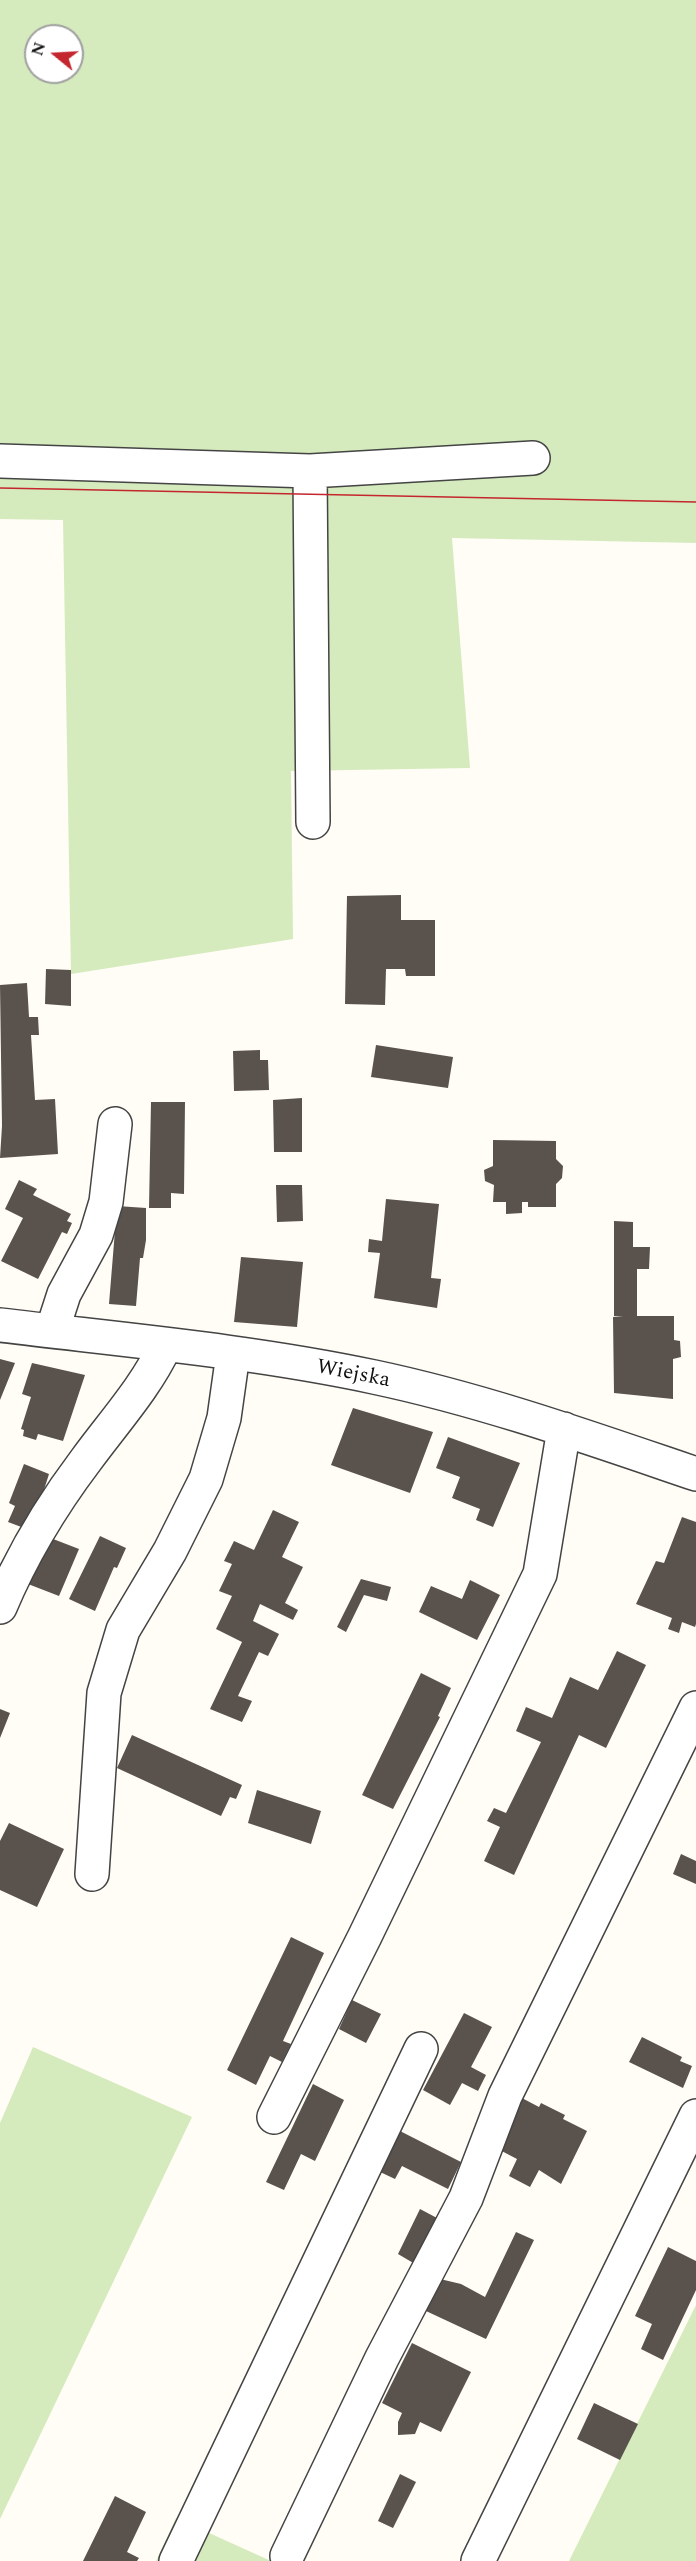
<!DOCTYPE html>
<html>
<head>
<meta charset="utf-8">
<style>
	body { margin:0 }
	#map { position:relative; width:696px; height:2561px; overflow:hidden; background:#fffdf5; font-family:Spectral,serif }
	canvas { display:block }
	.north { position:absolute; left:24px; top:24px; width:60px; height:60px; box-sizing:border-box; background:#fff; border:2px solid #a0a0a0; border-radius:50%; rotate:288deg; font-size:16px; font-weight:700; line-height:24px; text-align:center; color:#111 }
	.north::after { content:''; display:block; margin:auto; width:21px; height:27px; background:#c4262e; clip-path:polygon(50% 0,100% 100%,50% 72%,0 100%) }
</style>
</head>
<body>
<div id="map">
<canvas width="696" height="2561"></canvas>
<div class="north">N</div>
</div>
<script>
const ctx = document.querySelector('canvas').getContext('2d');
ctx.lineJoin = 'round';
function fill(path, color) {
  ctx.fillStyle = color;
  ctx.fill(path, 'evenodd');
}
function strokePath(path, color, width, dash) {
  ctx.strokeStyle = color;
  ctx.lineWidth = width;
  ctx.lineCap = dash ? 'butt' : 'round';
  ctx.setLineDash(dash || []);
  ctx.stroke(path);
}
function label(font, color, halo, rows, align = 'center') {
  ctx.font = font + ' Spectral,serif';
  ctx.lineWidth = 6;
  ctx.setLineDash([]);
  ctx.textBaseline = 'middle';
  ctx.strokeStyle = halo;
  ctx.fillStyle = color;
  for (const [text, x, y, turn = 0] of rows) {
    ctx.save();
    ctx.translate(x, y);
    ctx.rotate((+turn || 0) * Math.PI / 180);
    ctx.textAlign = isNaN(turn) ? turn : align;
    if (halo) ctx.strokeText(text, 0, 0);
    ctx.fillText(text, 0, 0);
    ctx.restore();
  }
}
fill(new Path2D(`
	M0,0h696v543l-244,-5 18,230 -179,3 2,168 -222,35 -8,-454 -63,-1zM36,36h36v36h-36z
	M33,2047l159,70 -192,402v-396z
	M696,2305v256h-127z
	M176,2518l95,43h-115z`), '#d5ebbd');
fill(new Path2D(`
	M401,895v25h34v56h-29l-1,-7h-19l-1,36 -40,-1 2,-108z
	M46,969l25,1v36l-26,-2z
	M27,983l2,34h9l1,18h-8l4,65 20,-1 3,55 -58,4 2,-32 -2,-141z
	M376,1045l77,12 -5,31 -77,-11z
	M260,1050v10h8l1,30 -35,1 -1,-40z
	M302,1098v54h-28l-1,-52z
	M151,1102h34l-1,92 -13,-1v15h-22z
	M493,1140l63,1v18l7,7 -1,12 -6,6v23h-28v-5h-6v11l-16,1v-12h-13l1,-17 -9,-4 -1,-11 9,-4z
	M19,1180l18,9 -4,6 38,19 -4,7 5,2 -5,11 -5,-2 -24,47 -37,-18 22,-43 -18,-9z
	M276,1185h26l1,36 -26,1z
	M386,1199l53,5 -8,74 10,1 -4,29 -63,-10 6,-45 -12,-1 1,-13 13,2z
	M117,1206l29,2v32l-3,18h-3l-4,48 -27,-2z
	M614,1221l19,1v25h17l-1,22h-12v47h37v24l6,1 1,16 -8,2v40l-59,-6 -1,-76 10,-1h-9z
	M241,1257l62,5 -6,65 -63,-5z
	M0,1359l15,4 -15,37z
	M32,1363l53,12 -22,66 -25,-7 -2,6 -13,-4 1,-6 -3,-1 10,-32 -9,-3z
	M353,1408l80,24 -23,61 -79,-28z
	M448,1437l72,26 -27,64 -17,-7 4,-11 -28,-11 8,-21 -24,-9z
	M24,1464l25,10 -7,22 -18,32 -16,-6 7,-16 -6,-3z
	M273,1510l26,12 -17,35 21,10 -18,36 13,7 -5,10 -33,-16 -7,17 26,13 -11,22 -9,-4 -21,44 14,5 -10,21 -32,-13 32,-67 -26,-13 16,-33 -13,-5 13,-27 -8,-3 10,-20 20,9z
	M682,1517l14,5v102l-1,3 -13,-5 -3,11 -11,-4 4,-11 -36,-14 20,-43 8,2z
	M100,1536l26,12 -9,20 -3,-1 -19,44 -26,-12z
	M48,1537l31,12 -20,47 -31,-12z
	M361,1579l30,8 -4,14 -23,-6 -18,37 -9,-5z
	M470,1580l30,15 -23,45 -58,-28 12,-26 31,13z
	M617,1651l29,14 -40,83 -27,-13 -65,140 -30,-14 16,-34 -13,-6 7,-13 12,5 35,-71 -25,-11 10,-24 26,11 18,-41 28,13z
	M421,1673l30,15 -13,28 2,1 -47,92 -31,-14z
	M0,1709l10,4 -10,25z
	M132,1735l110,50 -6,14 -6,-2 -9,19 -104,-48z
	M257,1790l64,21 -10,33 -63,-21z
	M9,1823l55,26 -27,58 -37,-17v-49z
	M681,1854l15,7v23l-23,-10z
	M291,1937l33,16 -41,88 8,3 -9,18 -12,-6 -14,29 -29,-15z
	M352,2000l29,14 -15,29 -27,-14z
	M464,2013l28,14 -21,40 15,8 -8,16 -16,-8 -12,22 -27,-15z
	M642,2037l40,20 -2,4 12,5 -9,22 -54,-26z
	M313,2084l31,16 -29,61 -14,-7 -17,36 -18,-8z
	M520,2097l19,10 2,-4 24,12 -2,4 24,12 -26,53 -22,-14 -9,17 -21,-11 8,-17 -23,-12z
	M398,2130l63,32 -13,27 -46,-23 -7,13 -17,-8z
	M420,2209l17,9 -22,46 -17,-10z
	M516,2232l18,8 -48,99 -60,-28 14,-32 21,5 24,13z
	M668,2247l28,14v29l-33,70 -22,-11 11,-25 -17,-8z
	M412,2343l59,29 -30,60 -21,-10 -5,12 -17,1v-13l4,-9 -20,-10z
	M594,2403l44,21 -18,36 -43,-21z
	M400,2474l16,8 -23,46 -15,-7z
	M115,2496l31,16 -19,40 12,6 -2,3h-54z`), '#5a524d');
const minor = new Path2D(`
	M0,461l310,10 223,-13
	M310,471l3,351
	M0,1325c124,15 251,26 374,52 109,23 216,61 322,97
	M52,1331l12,-37 32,-59 10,-33 9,-78
	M0,1607c22,-52 52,-102 86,-147 27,-37 60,-73 79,-114
	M92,1874l12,-181 19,-63 47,-79 36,-72 18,-61 9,-64
	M274,2117l91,-181 175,-362 24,-145
	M287,2556l95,-198 84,-160 39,-102 191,-388
	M176,2561l245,-512
	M478,2561l218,-445`);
strokePath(minor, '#444', 36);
strokePath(minor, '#fff', 33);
strokePath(new Path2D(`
	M0,488l696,14`), '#c4262e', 1.5);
label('21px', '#111', '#fff', [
	["Wiejska",353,1375,11]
]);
</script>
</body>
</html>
